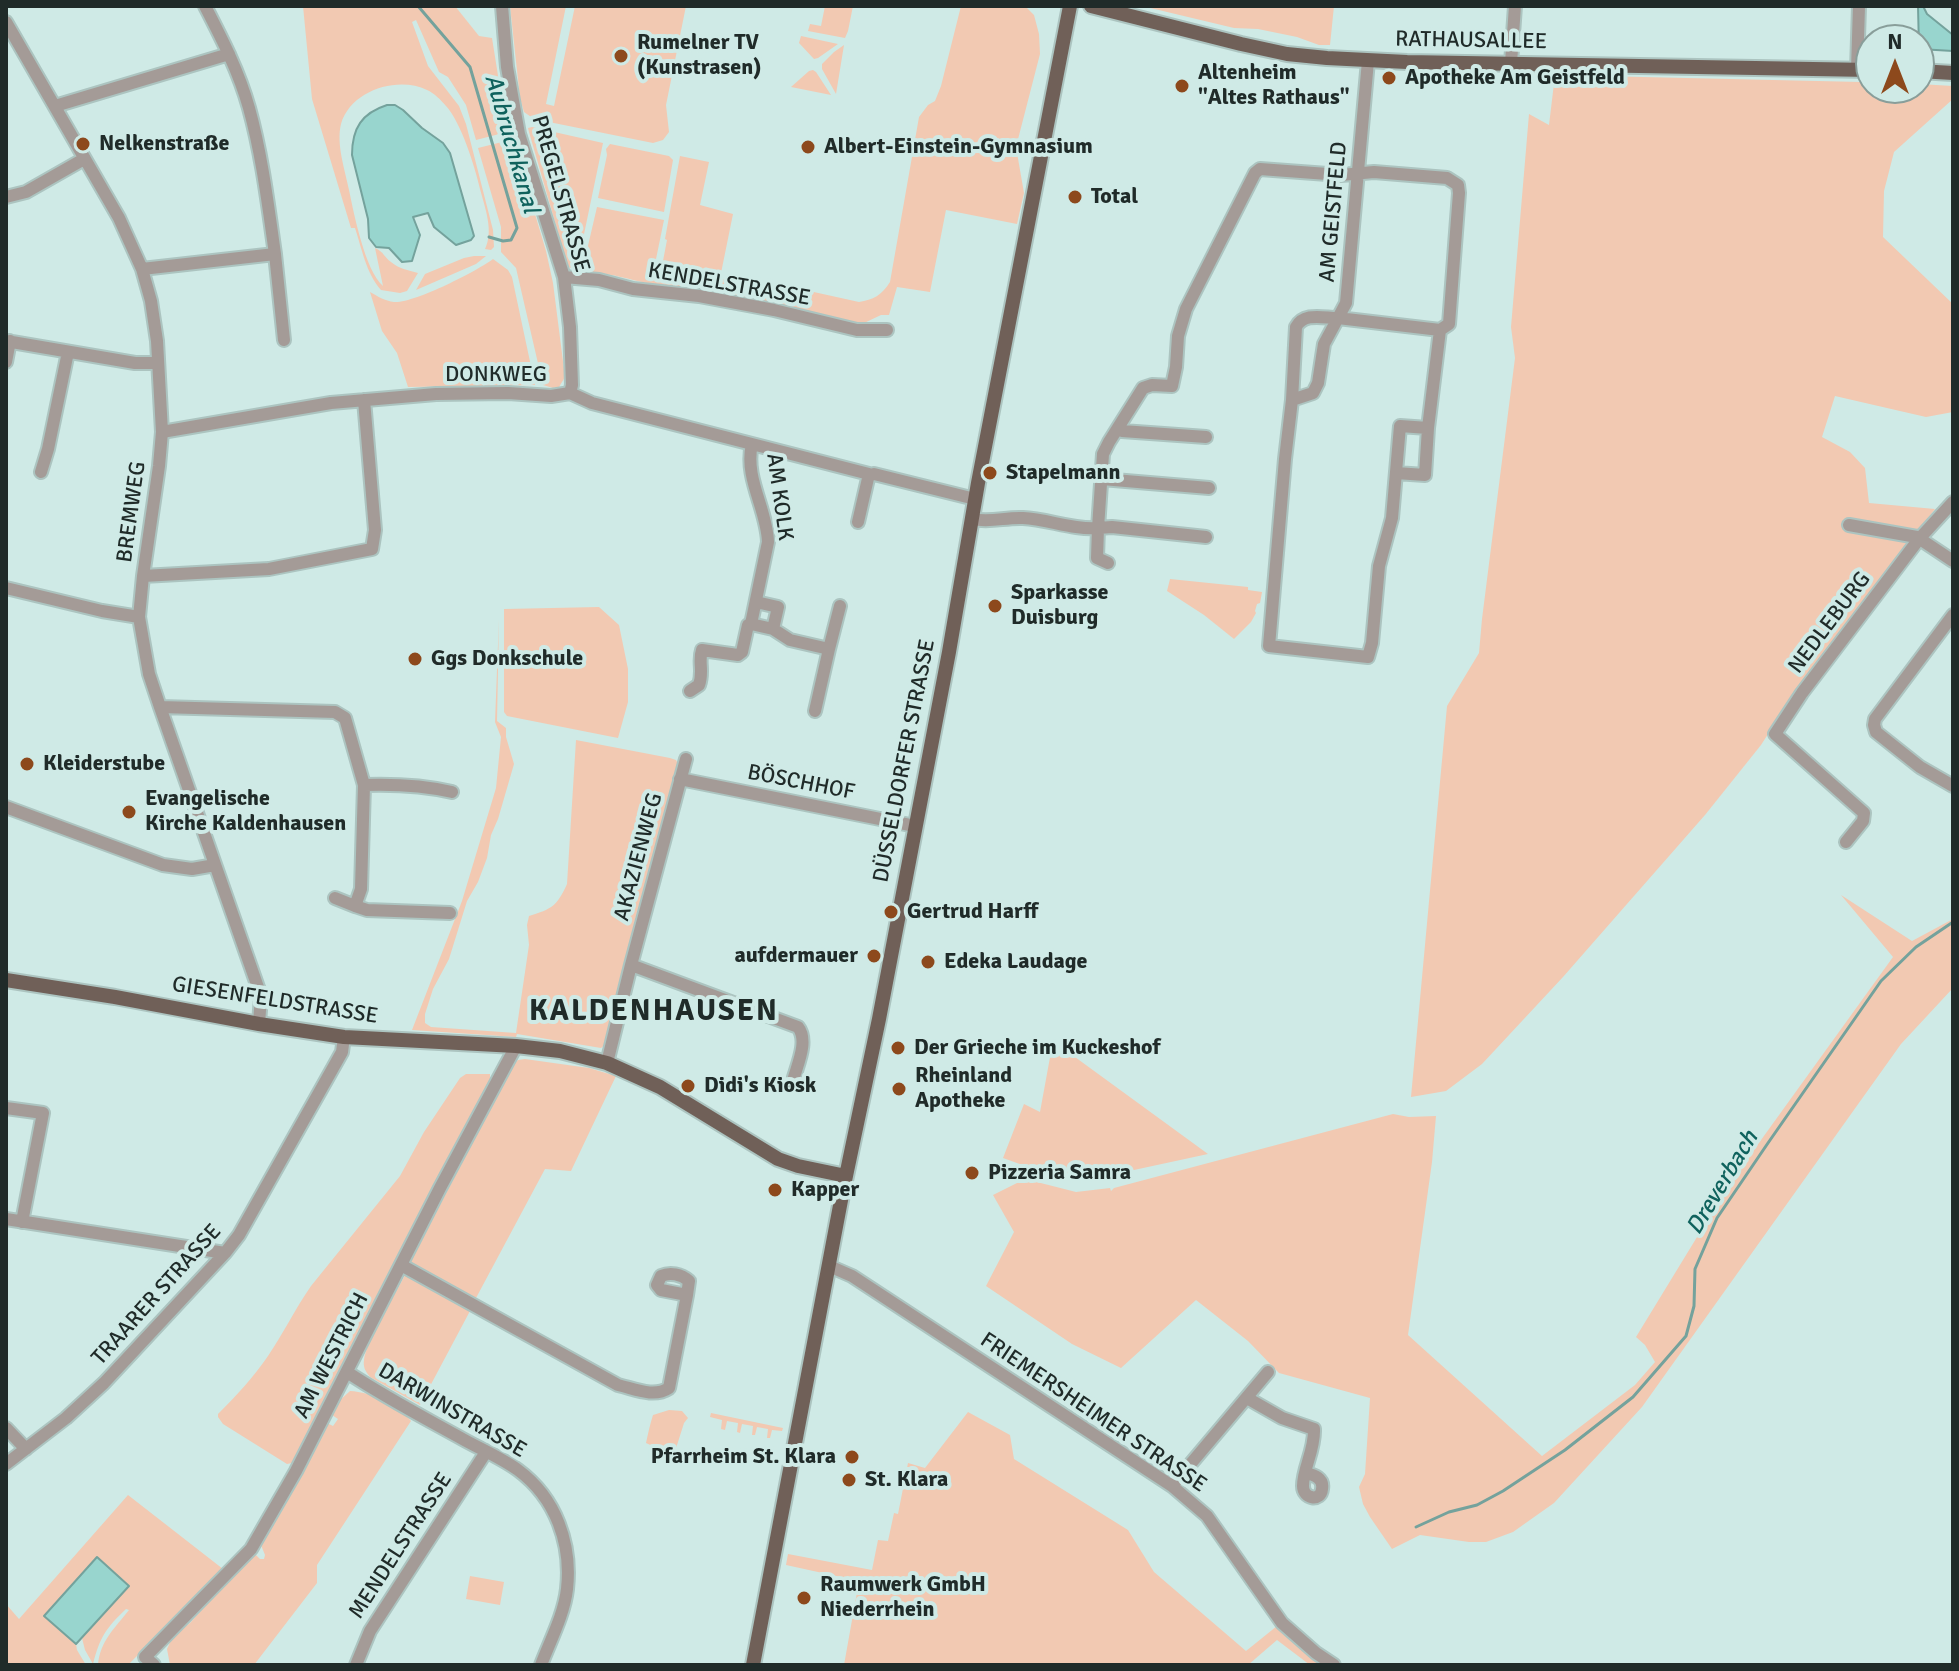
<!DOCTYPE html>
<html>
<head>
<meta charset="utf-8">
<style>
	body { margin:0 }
	#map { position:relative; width:1959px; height:1671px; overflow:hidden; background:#cfeae6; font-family:Signika,sans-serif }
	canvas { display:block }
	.frame { position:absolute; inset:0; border:8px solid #202b29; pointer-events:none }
	.north { position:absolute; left:1855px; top:24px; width:80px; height:80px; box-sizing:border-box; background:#cfeae6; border:2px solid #899e9a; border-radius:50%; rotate:0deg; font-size:22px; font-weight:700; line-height:32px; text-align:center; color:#202b29 }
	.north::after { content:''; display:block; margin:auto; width:28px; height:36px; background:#8d491c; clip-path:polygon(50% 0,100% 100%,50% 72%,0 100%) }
</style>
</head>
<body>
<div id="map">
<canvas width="1959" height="1671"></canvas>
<div class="frame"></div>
<div class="north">N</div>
</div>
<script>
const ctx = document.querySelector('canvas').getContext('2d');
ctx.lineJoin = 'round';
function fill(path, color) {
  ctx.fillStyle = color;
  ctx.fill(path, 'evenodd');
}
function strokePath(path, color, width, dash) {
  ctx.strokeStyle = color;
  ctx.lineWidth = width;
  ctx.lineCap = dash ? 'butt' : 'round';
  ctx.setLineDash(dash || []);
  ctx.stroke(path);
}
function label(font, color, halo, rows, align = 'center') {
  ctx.font = font + ' Signika,sans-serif';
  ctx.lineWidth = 8;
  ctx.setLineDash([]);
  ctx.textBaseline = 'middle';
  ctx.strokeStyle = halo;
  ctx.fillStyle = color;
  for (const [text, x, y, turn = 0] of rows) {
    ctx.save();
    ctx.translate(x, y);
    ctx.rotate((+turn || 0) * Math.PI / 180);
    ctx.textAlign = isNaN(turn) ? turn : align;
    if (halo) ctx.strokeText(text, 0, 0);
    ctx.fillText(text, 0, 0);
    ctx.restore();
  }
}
fill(new Path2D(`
	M303,6h152l24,30 13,2 15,94 -31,8 -10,-35 -18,-28 -9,-5 -23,-52 -4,2 16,44 31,40 7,18 27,106 1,17 -3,3 -6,-1c9,-18 0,-41 -5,-60 -5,-22 -19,-67 -34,-83 -5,-6 -12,-13 -19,-16 -29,-14 -76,0 -86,34 -5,20 4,46 8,66 5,24 16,80 34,96l-8,-38c9,4 9,9 16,14 8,7 17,8 27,11l-11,18 -7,2 -19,-3c-15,-17 -19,-41 -26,-62h-4l-39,-129z
	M510,6h56l-20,98 8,2 21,-100h111l-20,99 3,27 -6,8 -10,3 -119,-24 -10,-7 -4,-14z
	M825,6h28l-5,25 -3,7 -37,-7 2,-7 11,2z
	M961,6h64l9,9 5,19 1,20 -24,93 8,46 -7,31 -71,-14 -16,82 -33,-5 -8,28h-8l-19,9 -16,-1 -131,-33v-6l-32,-6 -2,8c-32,1 -52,-9 -81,-13 -12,-2 -21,-2 -32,-6l-39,-135 -1,-4 4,-1 71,16 -20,96v7l4,4 10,-43 67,13 -9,44 7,2 5,-26 -2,-1 15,-83 29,6 -9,43 33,9 -13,64 18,5 1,-7 14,3 -1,7 10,2 2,-7 95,21c14,-2 23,-7 31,-20l29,-165 9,-12 7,-4 6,-15z
	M1142,6h192l-4,39h-11l-22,-8 -39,-8 -24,-1z
	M801,36l37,8 -20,14 -4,1 -15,-16z
	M844,45l-8,49 -14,-25v-5l12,-12z
	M813,70l3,2 15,23 -40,-8 18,-16z
	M1555,75l306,7h10v6h48v-4l34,2v13l-59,53 -10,39 -1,46 70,67v108l-27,5 -91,-21 -13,41 28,15 15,16 4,35 66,6 -132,171 -42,65 -56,70 -142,162 -81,87 -36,27 -35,6 36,-391 32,-53 3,-34 33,-261 -4,-31 18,-213 20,11z
	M510,140l5,7 31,104 7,32 12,94 -6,10 -6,1 -10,-3 -27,-117 -15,-16v-25l-23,-79z
	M610,144l59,12 4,4 -9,52 -66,-14 9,-43 -1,-6z
	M474,256h12l-10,8 -60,26 9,-16 39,-16z
	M493,259l15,11 4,7 23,108 -127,2 -11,-34 -15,-22 -12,-39c7,4 15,9 24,10 19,2 83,-31 99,-43z
	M1170,579l78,8v3l14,2 -2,11 -3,1 -2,7 1,2 -5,9 -17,17 -30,-24 -37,-24z
	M599,607l20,18 9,44v33l-10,36 -111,-22 -3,-4v-103z
	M499,619l-2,102 9,7v9l8,27 -16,55 -7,16 -4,23 -9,24 -11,19 -18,58 -16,30 -8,25v9l6,4 85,6 13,-88 -2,-20 2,-9c23,-7 28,-10 38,-32l9,-144 94,18 6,2 2,4 -42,152 -30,128 -5,4 -84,-14 -1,3 -104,-7 50,-129 34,-113 5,-51 -6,-15z
	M1841,895l71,46 41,-22v69l-52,56 -259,363 -88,96 -41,29 -27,10h-17l-49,-7 -28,14 -22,-32 -7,-13 -4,-17 6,-13 5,-76 -91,-25 -31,-32 -52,-41 -75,68 -49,-24 -86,-58 28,-54 -21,-37 32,-16 51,13 34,-4 1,3 3,-3 279,-74 16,3 27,-1 -4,46 -24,173 134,121 93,-71 20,-23 -10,-17 -9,-8 94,-154 163,-226z
	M1053,1041l155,113 -125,27 -55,-14 -25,-9 21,-54 16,8z
	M525,1059l64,9 27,8 -45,95 -26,-2 -69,129 -66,-35 102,-197 6,-6z
	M466,1074h24v8l-198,381 -5,1 -64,-40 -5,-7v-3c18,-18 35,-36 50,-58 15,-22 27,-47 43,-70l89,-110 24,-44 36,-54z
	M405,1275l65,36 -50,94 -50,-28c-5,-6 -7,-10 -6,-17 2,-19 32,-67 41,-85z
	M350,1391c21,1 48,14 61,30l-94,144v18l-63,82h-84l-3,-16 6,-13 17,-13 60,-67 4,-3 6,6h4l1,-4 -4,-10 22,-36 44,-86 6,3 5,-7 -6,-4 7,-14z
	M669,1410l13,1 6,7 -4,5 -12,38 -15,-13 -11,-5c2,-9 4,-19 7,-28z
	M968,1412l42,23 4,24 114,71 26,42 92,79 31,-25 28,26 18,13h-13l-33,-25 -29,25h-404l15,-84 -73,-16 2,-11 84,16 6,-30 10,1 6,-28 4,1 10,-51 17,5z
	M711,1413l72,15 -1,3 -10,-1 -2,8h-3l1,-9 -11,-2 -2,8h-3l1,-9 -11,-2 -2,9 -3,-1 1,-9 -11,-2 -2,9 -4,-1 1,-9 -12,-3z
	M128,1495l95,74 -95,96h-30c2,-24 17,-37 31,-55l-3,-1c-20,19 -26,28 -33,55l-8,-14 -3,-12 47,-52 -32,-28 -52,58 31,28 1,6 9,15h-80v-61l13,15z
	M470,1576l34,6 -4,23 -34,-6z`), '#f2c9b2');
const water = new Path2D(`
	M1918,6h5l4,8 26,21v16l-34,-2z
	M387,105h8l8,5 19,18 21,15 7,10 24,83 -3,4 -15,5 -22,-18 -6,-14 -15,4 7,18 -8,26 -10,1 -13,-14 -13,-1 -7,-9 -1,-19 -16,-64c0,-27 10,-42 35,-50z
	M97,1557l32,29 -53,58 -32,-28z`);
fill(water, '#98d5ce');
strokePath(water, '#74a29c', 2);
strokePath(new Path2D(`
	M418,6l52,61 47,161 -6,12 -8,1 -14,-4
	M1416,1527l33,-15 28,-7 26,-14 62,-41 68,-53 53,-61 8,-30 1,-37 22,-51 51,-75 113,-162 35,-34 37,-25`), '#74a29c', 3);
const minor = new Path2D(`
	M502,6l5,61 12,67 45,143 6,50 2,58 -2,8
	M6,22l113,196 23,51 9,32 6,40 5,91 -3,34 -16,110 -4,41 10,57 11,33 101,289 -2,28
	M1511,63l4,-57
	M1857,70l2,-64
	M55,106l174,-52
	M6,197l20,-5 58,-33
	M275,254l9,86
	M142,269l133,-15c-7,-49 -13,-99 -26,-146 -10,-36 -27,-69 -44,-102
	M564,277l35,3 34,9 66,7 75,14 83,20h30
	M6,341l129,22h23
	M6,362l4,-21
	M1292,400l21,-7 5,-10 6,-39 14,-26 102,12
	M1118,428l4,3 84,6
	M162,432l169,-29 105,-9 72,-1 43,3 19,-3 22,10 277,71 -11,48
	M41,472l7,-23 20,-97
	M1396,473l29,2 3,-47
	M874,474l101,25
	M1102,479l107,9
	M972,519c19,4 33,-2 51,-1 25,1 49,12 75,10l5,-74 6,-12 34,-54 9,-3 20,1 4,-19 2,-31 8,-27 69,-136 5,-4 81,6 33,-3 73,6 11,7 1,8 -10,131 -9,6 -12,98 -28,-2 -8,92 -13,48 -7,77 -4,14 -99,-11 16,-187 7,-59 4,-73c8,-15 27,-9 42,-9l8,-15 22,-242
	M1849,525l68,12 36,24
	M1108,563l-11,-5 1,-30 14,-1 94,10
	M143,576l126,-7 103,-20 3,-19 -11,-130
	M6,588l96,23 37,6
	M756,602l22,5 -5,22
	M1953,615l-78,104 -1,6 2,7 44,35 33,19
	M751,624l22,5 17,11 39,9 -14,62
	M829,649l11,-43
	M690,691l9,-6c5,-14 -1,-23 3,-35l36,5 4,-3 6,-27 3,-1 17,-82c-1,-33 -24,-64 -16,-98
	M160,707l175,5 10,6 19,67 -3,104 -6,17 12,4 83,3
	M680,779l235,47
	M364,785c30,-1 58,0 88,7
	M6,807l157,58 29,4 23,-4
	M1846,842l17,-21 1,-8 -89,-79 27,-41 117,-154 34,-37
	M335,898l20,8
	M631,965l167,62c11,14 -1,38 -5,54
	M607,1063l24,-98 55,-206
	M6,1108l37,5 -21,109
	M6,1219l219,34
	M401,1265l217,120c17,4 36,13 51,3l18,-93 2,-14c-8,-7 -19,-9 -28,-5l-4,9 4,5 26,5
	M829,1266l23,10 320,210 35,30 75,107 34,30 18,12
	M347,1372c36,24 74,44 112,65 19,11 41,20 59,33 38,28 54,74 49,119 -3,26 -17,52 -26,76
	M1247,1398l35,20 32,11c1,21 -11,39 -11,57 0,13 18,16 19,3 2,-11 -8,-14 -16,-16
	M6,1428l20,21
	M6,1464l60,-46 38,-35 121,-130 14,-18 103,-183 2,-15
	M1172,1486l96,-114
	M154,1665l-9,-8 106,-108 45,-78 144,-283 76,-142
	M356,1665l14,-34 116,-179`);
const major = new Path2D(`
	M1091,6l150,38 46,10 40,4 80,4 464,8
	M1919,71l34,2
	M6,980l109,17 144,27 85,13 172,9 44,5 47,12 53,24 118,72 20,7 48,10
	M753,1665l89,-470 37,-176 70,-367 29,-169 92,-477`);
strokePath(minor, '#acc4c0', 16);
strokePath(major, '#acc4c0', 18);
strokePath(minor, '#a49b97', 12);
strokePath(major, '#706058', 14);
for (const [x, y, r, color] of [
	[621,56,8,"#8d491c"],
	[1389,78,8,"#8d491c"],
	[1182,86,8,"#8d491c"],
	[83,144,8,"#8d491c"],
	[808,147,8,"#8d491c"],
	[1075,197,8,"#8d491c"],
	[990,473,8,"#8d491c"],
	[995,606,8,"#8d491c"],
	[415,659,8,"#8d491c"],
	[27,764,8,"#8d491c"],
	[129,812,8,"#8d491c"],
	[891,912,8,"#8d491c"],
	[874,956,8,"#8d491c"],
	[928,962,8,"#8d491c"],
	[898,1048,8,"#8d491c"],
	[688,1086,8,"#8d491c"],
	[899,1089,8,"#8d491c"],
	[972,1173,8,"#8d491c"],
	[775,1190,8,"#8d491c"],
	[852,1457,8,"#8d491c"],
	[849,1480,8,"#8d491c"],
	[804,1598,8,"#8d491c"]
]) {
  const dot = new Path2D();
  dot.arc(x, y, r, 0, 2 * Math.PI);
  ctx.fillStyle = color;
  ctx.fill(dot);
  strokePath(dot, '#cfeae6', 3);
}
label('22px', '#202b29', '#cfeae6', [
	["RATHAUSALLEE",1471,41,1],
	["PREGELSTRASSE",560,194,74],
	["AM GEISTFELD",1334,212,-85],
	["KENDELSTRASSE",729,285,10],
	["DONKWEG",496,375],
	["AM KOLK",779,497,82],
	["BREMWEG",132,512,-82],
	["NEDLEBURG",1830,623,-53],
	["DÜSSELDORFER STRASSE",905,761,-79],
	["BÖSCHHOF",801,783,11],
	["AKAZIENWEG",639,857,-75],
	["GIESENFELDSTRASSE",275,1001,9],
	["TRAARER STRASSE",157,1295,-48],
	["AM WESTRICH",332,1356,-63],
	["DARWINSTRASSE",452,1411,30],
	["FRIEMERSHEIMER STRASSE",1093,1413,34],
	["MENDELSTRASSE",401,1546,-57]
]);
label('bold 22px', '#202b29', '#cfeae6', [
	["Rumelner TV",637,43],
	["(Kunstrasen)",637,68],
	["Altenheim",1198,73],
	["\"Altes Rathaus\"",1198,98],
	["Apotheke Am Geistfeld",1405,78],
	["Nelkenstraße",99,144],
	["Albert-Einstein-Gymnasium",824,147],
	["Total",1091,197],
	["Stapelmann",1006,473],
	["Sparkasse",1011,593],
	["Duisburg",1011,618],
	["Ggs Donkschule",431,659],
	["Kleiderstube",43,764],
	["Evangelische",145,799],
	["Kirche Kaldenhausen",145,824],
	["Gertrud Harff",907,912],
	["aufdermauer",858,956,"right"],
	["Edeka Laudage",944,962],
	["Der Grieche im Kuckeshof",914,1048],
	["Rheinland",915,1076],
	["Apotheke",915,1101],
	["Didi's Kiosk",704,1086],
	["Pizzeria Samra",988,1173],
	["Kapper",791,1190],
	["Pfarrheim St. Klara",836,1457,"right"],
	["St. Klara",865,1480],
	["Raumwerk GmbH",820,1585],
	["Niederrhein",820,1610]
], 'left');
label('italic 24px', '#0f625d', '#cfeae6', [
	["Aubruchkanal",511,144,74],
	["Dreverbach",1723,1183,-59]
]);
ctx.letterSpacing = '2px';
label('bold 30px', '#202b29', '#cfeae6', [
	["KALDENHAUSEN",654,1012]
]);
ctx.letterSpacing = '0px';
</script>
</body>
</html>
